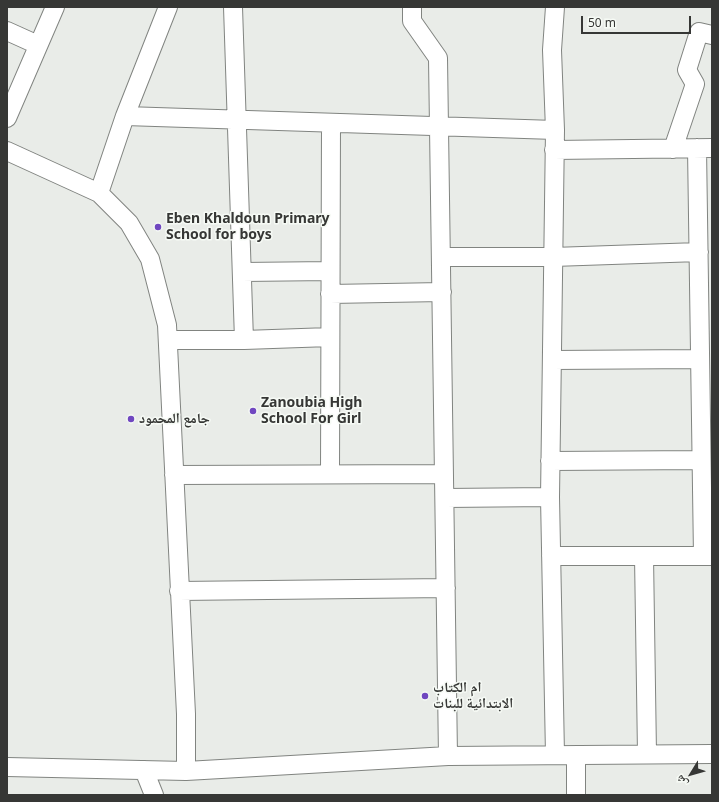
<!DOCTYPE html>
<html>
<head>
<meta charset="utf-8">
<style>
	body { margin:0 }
	#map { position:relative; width:719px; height:802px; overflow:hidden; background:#e9ece8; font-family:"Noto Sans","Noto Naskh Arabic",sans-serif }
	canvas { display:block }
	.frame { position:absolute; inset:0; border:8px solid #363735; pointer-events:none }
	.north { position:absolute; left:671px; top:754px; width:40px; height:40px; -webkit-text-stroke:3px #f6faf5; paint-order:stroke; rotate:233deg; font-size:11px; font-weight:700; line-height:16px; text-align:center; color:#363735 }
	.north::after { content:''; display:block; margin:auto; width:14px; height:18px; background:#363735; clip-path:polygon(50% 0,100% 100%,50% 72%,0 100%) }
	.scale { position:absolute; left:581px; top:16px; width:110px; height:18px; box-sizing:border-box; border:2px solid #363735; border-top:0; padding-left:5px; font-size:12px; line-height:14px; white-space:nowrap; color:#363735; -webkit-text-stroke:3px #f6faf5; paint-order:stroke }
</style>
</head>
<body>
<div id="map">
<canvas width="719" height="802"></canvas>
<div class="frame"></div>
<div class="north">ش</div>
<div class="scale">50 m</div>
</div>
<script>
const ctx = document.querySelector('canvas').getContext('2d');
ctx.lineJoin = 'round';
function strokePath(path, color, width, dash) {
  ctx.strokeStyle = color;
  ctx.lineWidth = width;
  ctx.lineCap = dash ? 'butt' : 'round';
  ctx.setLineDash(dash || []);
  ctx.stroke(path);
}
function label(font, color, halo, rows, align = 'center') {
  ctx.font = font + ' "Noto Sans","Noto Naskh Arabic",sans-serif';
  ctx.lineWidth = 3;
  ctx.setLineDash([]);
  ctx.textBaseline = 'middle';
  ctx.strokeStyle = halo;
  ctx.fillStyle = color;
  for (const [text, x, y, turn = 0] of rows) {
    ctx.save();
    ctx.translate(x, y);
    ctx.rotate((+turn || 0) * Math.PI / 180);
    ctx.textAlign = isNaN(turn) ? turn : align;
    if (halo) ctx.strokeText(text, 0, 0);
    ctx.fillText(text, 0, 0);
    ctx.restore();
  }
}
const minor = new Path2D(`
	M233,7l11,333
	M412,7v14l26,37 10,698
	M7,31l31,14
	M125,116l430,14 -3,-80 3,-43
	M7,118l48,-111
	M555,130l-5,367 5,258
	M697,148l6,408
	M673,149l22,-65 -8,-14 12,-38 13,3
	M554,150l158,-2
	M7,151l92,42 30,30 21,36 17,66 19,389v57
	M99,193l26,-77 43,-109
	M441,257h112l146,-5
	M242,272l88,-1
	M330,294l112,-2
	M168,340h76l86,-3
	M552,360l148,-1
	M550,461l151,-1
	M330,474l1,-351
	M174,475l270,-1
	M445,498l105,-1
	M551,556h161
	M644,556l3,198
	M179,591l267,-3
	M576,755v40
	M7,767l179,4 262,-15 264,-2
	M144,770l10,25`);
strokePath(minor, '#818480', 20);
strokePath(minor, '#fff', 18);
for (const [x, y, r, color] of [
	[158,227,4,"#7047c0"],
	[253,411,4,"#7047c0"],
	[131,419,4,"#7047c0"],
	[425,696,4,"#7047c0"]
]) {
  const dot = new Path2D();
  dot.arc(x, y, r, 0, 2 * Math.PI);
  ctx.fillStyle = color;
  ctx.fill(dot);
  strokePath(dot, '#f6faf5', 1.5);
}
label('bold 14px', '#363735', '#f6faf5', [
	["Eben Khaldoun Primary",166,219],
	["School for boys",166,235],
	["Zanoubia High",261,403],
	["School For Girl",261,419],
	["جامع المحمود",139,419],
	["ام الكتاب",433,688],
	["الابتدائية للبنات",433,704]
], 'left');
</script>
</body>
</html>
